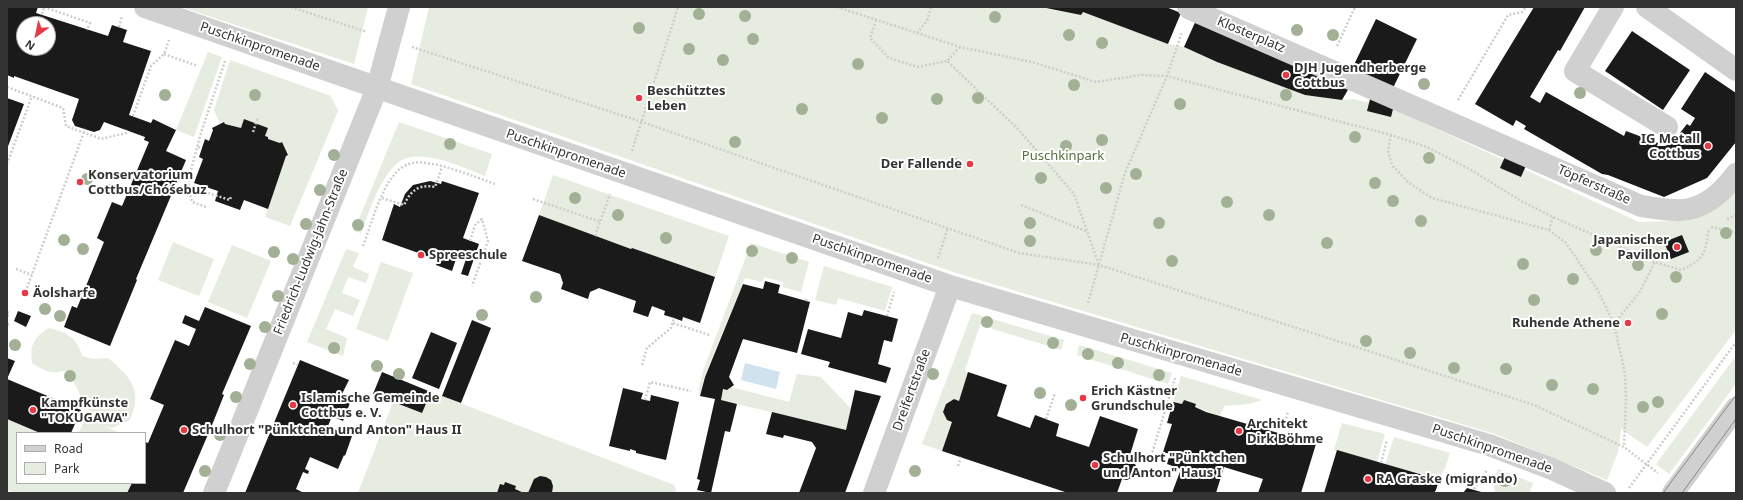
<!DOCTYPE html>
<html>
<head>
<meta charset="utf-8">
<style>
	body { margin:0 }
	#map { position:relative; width:1743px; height:500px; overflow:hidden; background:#fff; font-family:"Noto Sans",sans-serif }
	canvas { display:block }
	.frame { position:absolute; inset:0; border:8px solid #333; pointer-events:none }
	.legend { position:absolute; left:16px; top:432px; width:130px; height:52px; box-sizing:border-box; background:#fff; border:1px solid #adadad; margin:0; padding:5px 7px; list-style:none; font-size:12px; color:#333 }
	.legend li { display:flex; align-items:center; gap:8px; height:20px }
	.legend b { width:20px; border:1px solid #adadad }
	.north { position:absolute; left:16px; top:16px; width:40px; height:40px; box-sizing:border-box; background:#fff; border:1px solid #adadad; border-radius:50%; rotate:213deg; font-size:11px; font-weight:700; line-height:16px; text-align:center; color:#333 }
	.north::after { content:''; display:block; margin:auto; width:14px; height:18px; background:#e63946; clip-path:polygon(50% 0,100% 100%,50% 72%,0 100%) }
</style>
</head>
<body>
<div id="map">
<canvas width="1743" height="500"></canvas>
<div class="frame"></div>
<ul class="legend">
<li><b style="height:5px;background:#d0d0d0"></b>Road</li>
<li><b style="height:11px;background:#e6ecdf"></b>Park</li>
</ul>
<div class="north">N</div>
</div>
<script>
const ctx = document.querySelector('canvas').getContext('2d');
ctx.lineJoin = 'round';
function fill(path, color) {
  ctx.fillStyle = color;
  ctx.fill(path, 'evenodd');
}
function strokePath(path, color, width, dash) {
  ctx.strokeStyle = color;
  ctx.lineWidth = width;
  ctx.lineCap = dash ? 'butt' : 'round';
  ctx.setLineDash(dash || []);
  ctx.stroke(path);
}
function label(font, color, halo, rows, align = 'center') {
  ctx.font = font + ' "Noto Sans",sans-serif';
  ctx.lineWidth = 4;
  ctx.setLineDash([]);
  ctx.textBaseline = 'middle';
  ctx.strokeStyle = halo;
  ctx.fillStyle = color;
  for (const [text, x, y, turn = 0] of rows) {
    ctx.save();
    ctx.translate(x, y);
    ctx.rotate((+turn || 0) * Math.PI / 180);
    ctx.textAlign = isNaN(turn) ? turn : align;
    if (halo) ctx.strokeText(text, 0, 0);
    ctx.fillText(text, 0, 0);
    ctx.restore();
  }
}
fill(new Path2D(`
	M181,7h187l-14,57z
	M429,7h609l43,8 2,-3 85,32 16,3 33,15 88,33 37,5 12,-1 39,10 246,113 42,-1 25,-8 30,-25v142l-89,117 -26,-18 -3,23 -11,28 -112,-46 -539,-161 -545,-189z
	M208,52l14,5 -28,80 -18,-7z
	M230,60l101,36 7,15 -48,115 -25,-9 21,-61 2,-1 -6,-12 -14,-4v-2l-3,-1 3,-8 -23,-9 -4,9 -16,-4 -1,-2 -4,2 -6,-14z
	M399,122l93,32 -7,22c-19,-7 -39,-17 -59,-19 -7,-1 -17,-1 -24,3 -20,11 -33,52 -41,73l-7,-2z
	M553,175l176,61 -14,41 -83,-29 -1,1 -92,-34z
	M173,242l41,17 -15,37 -41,-16z
	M751,243l58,19 -8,30 -18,-5v-5l-19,-5 -2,5 -17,-4 -41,99 -4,19 -1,-7 4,-18z
	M232,245l39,16 -24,57 -39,-16z
	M346,249l13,4 -6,14 16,7 -3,9 -18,-6 -6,16 18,7 -7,16 -18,-7 -9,20 21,9 -4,18 -36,-14z
	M381,262l32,11 -25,68 -32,-12z
	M824,266l68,21 -7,24 -47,-13 -2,7 -21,-5z
	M972,313l92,27 -3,10 -81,-25 -15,45 3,2 -9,29 -5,-2 -8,4 -3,9 4,8 5,2 -10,29 -20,-7z
	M48,328c17,3 30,10 34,28l12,3 14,-1c23,19 35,32 22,62l-18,8 -9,-2 17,7h-41l6,-15 13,5 -8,-10 -16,-30v-10c-12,-5 -12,0 -22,-1 -7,-1 -14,-5 -20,-9 -2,-19 1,-24 16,-35z
	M1079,345l93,28 -4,11 -91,-29z
	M1736,356v28l-67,90 -13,-10z
	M797,374l24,3 30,32 -5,21 -125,-30 2,-11 4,1 4,-3 58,15z
	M1181,376l81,24 -13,4 -25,2 -4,10 -25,-9 1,-3 -12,-4 -2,4 -9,-2z
	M431,392l243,93 2,5 -1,3h-317l35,-91 29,11z
	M7,419l33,14h-23v50h115l-5,10h-112l-8,-3z
	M1342,423l43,11 -8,28 -43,-12z
	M1394,437l56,16 -5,15 -6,12 -4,-5 -8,-2 -4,2 -38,-10z
	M1498,469l35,14 -3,10h-35l-2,-13z`), '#e6ecdf');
fill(new Path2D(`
	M745,363l35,9 -4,17 -35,-9z`), '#cfe2ee');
fill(new Path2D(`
	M7,7h31l-2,6 72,23 4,-11 15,5 -4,12 28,9 -22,64 22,8 2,-4 23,11 -10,21 20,9 -50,119 1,1 -27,66 -46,-19 8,-21 5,2 27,-66 -7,-4 15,-36 10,4 27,-64 -5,-2 1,-3 -41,-15 -4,8 -6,2 -19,-6 -3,-6 7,-21 -65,-23v2l-7,-3zM24,24h24v24h-24z
	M1041,7h125l15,6 -13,31 -85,-32 -2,3z
	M1534,7h51l-25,44 -2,-1 -28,47 10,6 6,-11 78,44 2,-5 32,12 -1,3h8l7,-3 15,-19 3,2 5,-8 -14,-9 24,-37 31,21v49l-29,36 -43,19 -56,-22 -6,-1 -78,-45 2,-3 -10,-6 -3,6 -38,-22z
	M1197,18l152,70 -7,12 -37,-5 -88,-33 -33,-15z
	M1376,19l41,20 -25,51 -41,-19z
	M1632,31l58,39 -27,40 -58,-39z
	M7,98l17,6 -17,45z
	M1370,99l24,6 -3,12 -24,-6z
	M244,119l24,9 -3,8 3,1v2l12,4 2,-1 6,13 -2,1 -18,53 -24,-9 -4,10 -25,-9 3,-10 -24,-8 9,-24 -4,-2 6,-18 4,2 4,-11 -1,-2 12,-6 1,2 16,4z
	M1507,152l21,9 -7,16 -21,-9z
	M430,181l11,3 1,-3 37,12 -16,45 16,6 -11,32 -7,-2 7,-21 -9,-3 -7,21 -16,-6 2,-5 -56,-20 12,-36 6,3 5,-13 8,-9z
	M539,215l92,34 1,-1 83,29 -15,46 -17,-6 -1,4 -8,-3 -10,-3 1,-4 -13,-5 -4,11 -15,-5 3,-11 -37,-13 -9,4 -2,7 -27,-10 2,-6 -3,-9 -38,-13z
	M1682,235l7,17 -18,7 -7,-17z
	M765,281l15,4 -2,8 32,9 -13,51 -54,-14 -14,38 5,8 -7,5 -4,-1 -2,11 16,4 -7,28 -5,-1 -14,62 -14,-3 3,-10 -3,-1 18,-80 -15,-3 5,-19 38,-93 20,5z
	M205,307l46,19 -29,68 2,1 -12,30 -29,68h-56l5,-10h13v-41l3,1 16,-38 -14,-6 25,-59 14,6 7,-17 -14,-6 3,-8 14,6z
	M864,310l34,9 -6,23 -8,-2 -6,24 13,4 -5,15 -58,-16 2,-5 -29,-8 7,-25 33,9 7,-26 14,4z
	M18,311l13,5 -5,11 -12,-6z
	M472,320l19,8 -30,75 -19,-7z
	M431,332l26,11 -18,46 -27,-11z
	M7,358l8,3 -8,18 74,31 -10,23h-31l-33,-14z
	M300,360l49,20 -9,18 10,5 -7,18 -11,-5 -4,10 3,4 3,-1 18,7 -7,20 -1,-1 -6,14 -28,-12 -5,12 4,2 -1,3 -5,-2 -7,17 6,3 -1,1h-56z
	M382,372l49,20 -9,21 -49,-19z
	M968,372l39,13 -10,31 33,12 5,-13 24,9 -3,12 33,11 11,-31 38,13 -9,29 4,2 4,8 -2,8 -8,4 -5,-1 -5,14h-49l-126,-42 10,-29 -5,-2 -4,-8 3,-8 8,-5 5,2z
	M623,388l20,5 -2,6 4,1 5,1 1,-6 28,7 -13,58 -30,-7v-2l-6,-2v2l-21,-5z
	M855,390l26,6 -36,97h-46l17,-45 -4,-6 -28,-7 -1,3 -17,-4 6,-22 74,18z
	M1184,400l12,4 -1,3 11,5 110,32 -15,49h-43l5,-14 -39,-12 -8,26h-44l9,-24 -14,-5 3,-10 -7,-2 9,-28 -5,-1 6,-21 9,2z
	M1337,450l86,25 4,-2 8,2 4,5 -3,10 -2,3h-110z
	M540,476l6,1 5,3 2,6 -1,7h-24l6,-14z
	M505,482l11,4 -1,3 9,4h-27l3,-9 4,1z
	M1467,488l18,5h-22z`), '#1a1a1a');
strokePath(new Path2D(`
	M44,7l46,16 -3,7
	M291,7l76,25
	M837,7l123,40 72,15 64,20 45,-7 26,1 224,59 36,12 46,24 48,30 32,16 102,45 26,8c25,-11 24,-18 28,-42
	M42,14l2,-7
	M876,20l-6,18 19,20 29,9 29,-6
	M119,27l3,-11
	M917,33l10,-12 4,-14
	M1337,46l18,-39
	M412,47l230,75 377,131 80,12 248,79 187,61 90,42 34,26
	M960,47l-13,14 71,68 56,65 25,71
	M164,54l34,12
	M7,87l56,21 3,18 35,13 25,-6 1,-3
	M1458,100l50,-85 14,-3 4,-5
	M133,116l18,-50 13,-12 5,-14
	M253,132l5,-15
	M1391,135l-3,16 4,14 16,17 24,16 117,32 17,13 31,46 17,35 11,49 1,27 -2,47
	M198,147l4,1
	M632,151l46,-144
	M7,164l25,-68
	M189,187l41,13 1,-4
	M382,198l22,7c7,-15 15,-21 31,-18l7,-20
	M533,199l68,23
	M1021,205l65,26
	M206,207l-14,-5 -4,-15 3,-17 9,-34 25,-75
	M1727,219l9,-4
	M1711,227l25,5
	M1549,230l4,-13
	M595,236l15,-42
	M470,241l5,-16 7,-6 6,22 -16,45
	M363,246c8,-21 17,-55 31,-71 4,-6 11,-10 18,-12 20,-4 63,14 83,21
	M938,258l10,-30
	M16,269l16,6
	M27,288l58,-159
	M806,301l1,-3
	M1088,303l37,-130 42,-97 15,-44
	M7,312l2,1 -2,4
	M887,316l7,-24
	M673,323l36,12
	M7,324l4,1
	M1614,324l25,-31 16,-31
	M293,363l5,2
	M642,365l5,-17 24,-20 3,-10
	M645,400l5,-18 41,9
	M1046,419l9,-26
	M265,432l4,1
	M1282,434l6,-23
	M1150,460l25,-82
	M1381,463l6,-23
	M958,466l3,-9
	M1629,488l107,-146
	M1474,489l13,-19`), '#cdcdcd', 2.5, [2, 2]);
strokePath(new Path2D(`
	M145,7l805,279 539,159 63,24 53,24
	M1188,7l2,2 451,197c12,2 23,4 34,4 26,2 47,-17 61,-36
	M1613,7l-38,64 92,56
	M1647,7l89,63
	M214,493l163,-405 22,-81
	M874,493l76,-207
	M1673,493l63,-85`), '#d0d0d0', 22);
strokePath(new Path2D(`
	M1663,493l73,-98
	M1682,493l54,-74`), '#888', 1);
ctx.fillStyle = '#a2b095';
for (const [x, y] of [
	[699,14],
	[745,16],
	[995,17],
	[639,28],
	[1297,30],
	[1069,35],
	[1333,35],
	[753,39],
	[1102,43],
	[689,49],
	[723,60],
	[858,64],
	[1424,84],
	[1074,85],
	[1580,93],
	[165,95],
	[255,95],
	[1286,95],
	[978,98],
	[937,99],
	[1180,104],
	[802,109],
	[882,118],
	[1355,137],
	[1102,140],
	[735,142],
	[450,144],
	[1066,146],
	[334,155],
	[1429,158],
	[955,164],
	[1136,174],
	[1041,178],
	[87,179],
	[1375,183],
	[1106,188],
	[109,190],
	[320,190],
	[575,198],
	[1393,201],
	[1227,202],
	[618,215],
	[1269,215],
	[1421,221],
	[1030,223],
	[1159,223],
	[306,224],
	[358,225],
	[1726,233],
	[666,238],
	[64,240],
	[1030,241],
	[1327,243],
	[83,249],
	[1596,250],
	[752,251],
	[274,252],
	[792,258],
	[293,259],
	[1172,261],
	[1523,264],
	[1638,265],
	[1676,277],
	[1573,279],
	[278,296],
	[536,297],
	[1534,300],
	[45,309],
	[1662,314],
	[482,315],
	[60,316],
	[987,322],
	[265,327],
	[1366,341],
	[1053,343],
	[15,345],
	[334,348],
	[1410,353],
	[1088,354],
	[1118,363],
	[250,364],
	[377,366],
	[1454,368],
	[1506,369],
	[399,374],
	[933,374],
	[1159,375],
	[70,376],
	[1552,385],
	[1593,389],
	[1040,393],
	[236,397],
	[1658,402],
	[1071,405],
	[1643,407],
	[220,435],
	[205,471],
	[915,471],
	[1505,481]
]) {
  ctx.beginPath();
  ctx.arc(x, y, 6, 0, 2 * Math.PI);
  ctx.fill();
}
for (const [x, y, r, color] of [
	[1286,75,4,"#e63946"],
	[639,98,4,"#e63946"],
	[1708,146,4,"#e63946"],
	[970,164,4,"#e63946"],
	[80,182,4,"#e63946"],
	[1677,247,4,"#e63946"],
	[421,255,4,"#e63946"],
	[25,293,4,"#e63946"],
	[1628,323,4,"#e63946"],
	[1083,398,4,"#e63946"],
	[293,405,4,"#e63946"],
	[33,410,4,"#e63946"],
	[184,430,4,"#e63946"],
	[1239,431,4,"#e63946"],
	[1095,465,4,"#e63946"],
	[1368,479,4,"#e63946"]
]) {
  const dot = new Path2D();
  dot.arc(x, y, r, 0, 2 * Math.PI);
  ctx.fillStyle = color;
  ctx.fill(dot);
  strokePath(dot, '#fff', 1.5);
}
label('13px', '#333', '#fff', [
	["Klosterplatz",1251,35,23],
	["Puschkinpromenade",260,47,19],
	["Puschkinpromenade",566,154,19],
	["Töpferstraße",1594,185,24],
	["Friedrich-Ludwig-Jahn-Straße",311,252,-68],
	["Puschkinpromenade",872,259,19],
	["Puschkinpromenade",1181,355,16],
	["Dreifertstraße",912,390,-70],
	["Puschkinpromenade",1492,449,19]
]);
label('bold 13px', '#333', '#fff', [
	["DJH Jugendherberge",1294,68],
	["Cottbus",1294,83],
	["Beschütztes",647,91],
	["Leben",647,106],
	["IG Metall",1700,139,"right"],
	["Cottbus",1700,154,"right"],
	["Der Fallende",962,164,"right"],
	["Konservatorium",88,175],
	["Cottbus/Chóśebuz",88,190],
	["Japanischer",1669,240,"right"],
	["Pavillon",1669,255,"right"],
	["Spreeschule",429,255],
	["Äolsharfe",33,293],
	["Ruhende Athene",1620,323,"right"],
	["Erich Kästner",1091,391],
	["Grundschule",1091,406],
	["Islamische Gemeinde",301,398],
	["Cottbus e. V.",301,413],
	["Kampfkünste",41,403],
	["\"TOKUGAWA\"",41,418],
	["Architekt",1247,424],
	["Dirk Böhme",1247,439],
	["Schulhort \"Pünktchen und Anton\" Haus II",192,430],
	["Schulhort \"Pünktchen",1103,458],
	["und Anton\" Haus I",1103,473],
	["RA Graske (migrando)",1376,479]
], 'left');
label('13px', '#56703f', '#fff', [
	["Puschkinpark",1063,156]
]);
</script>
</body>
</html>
